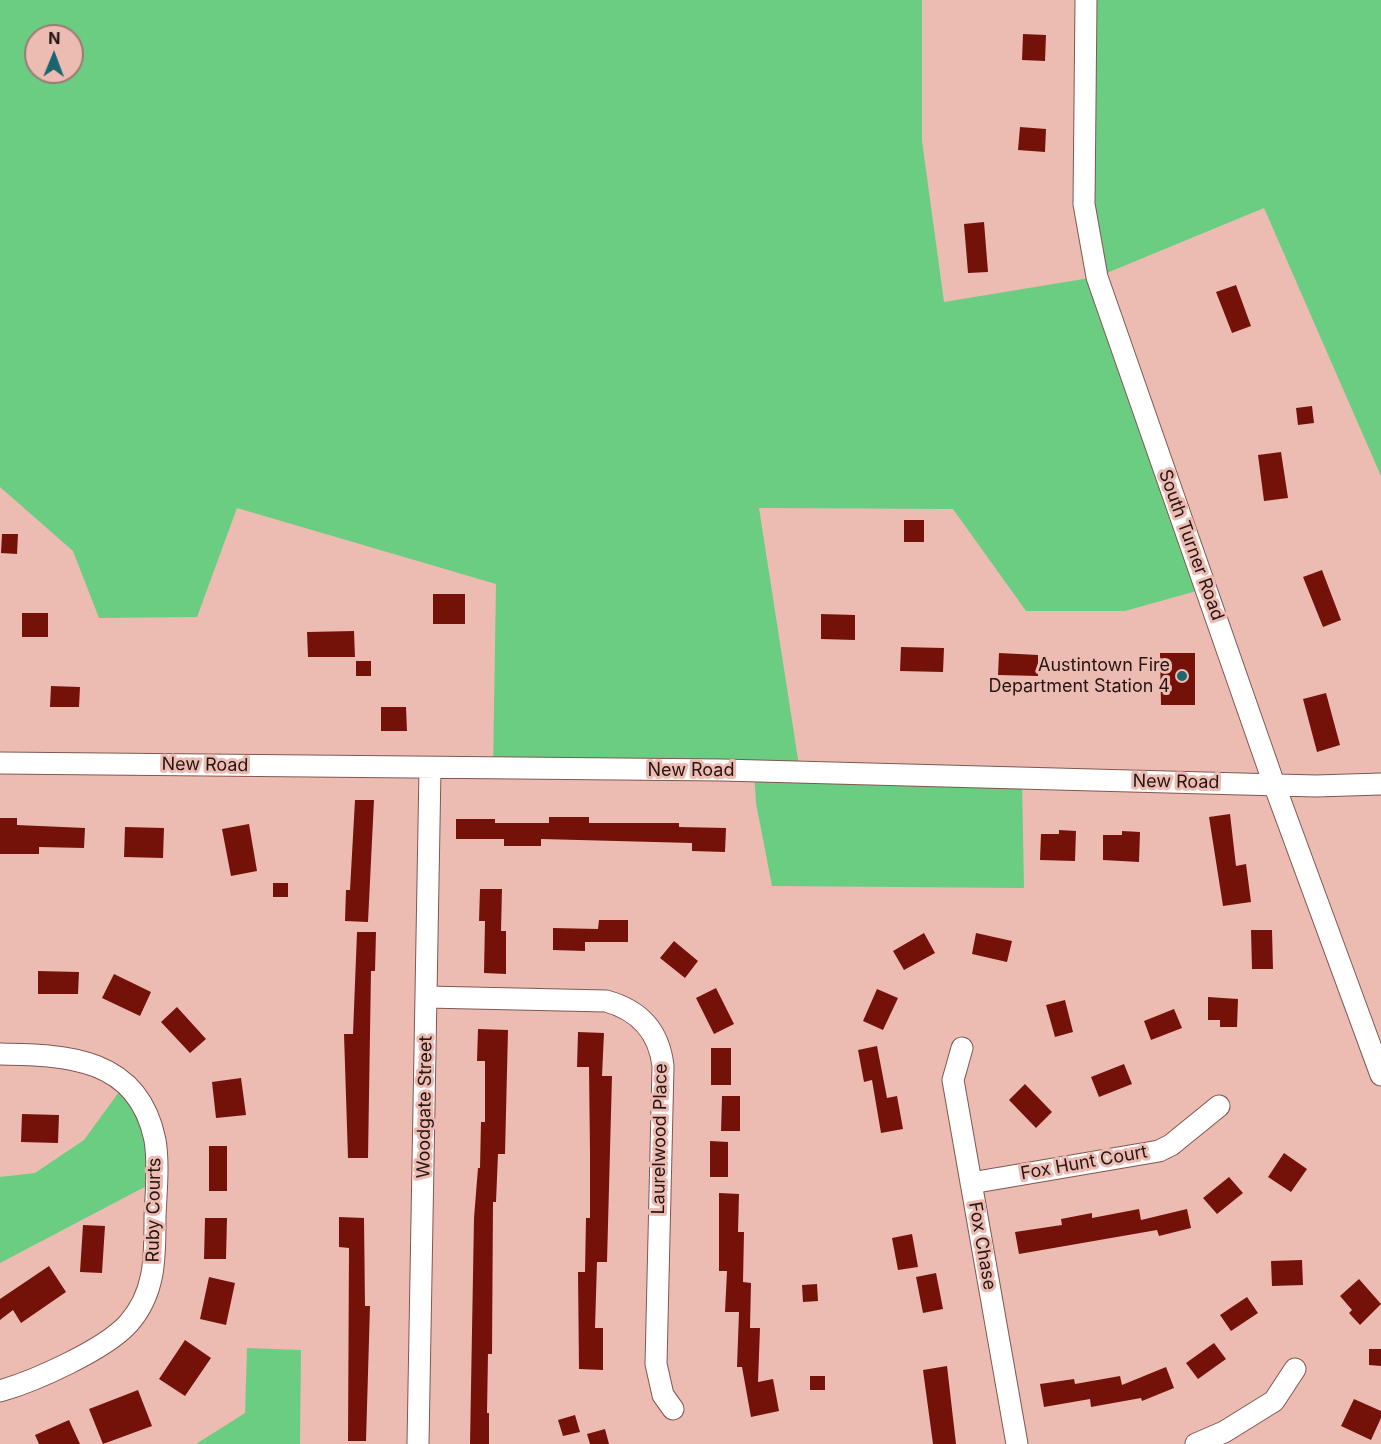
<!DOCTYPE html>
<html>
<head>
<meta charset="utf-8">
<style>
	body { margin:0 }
	#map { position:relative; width:1381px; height:1444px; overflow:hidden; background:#ecbcb3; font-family:Inter,sans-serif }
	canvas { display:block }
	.north { position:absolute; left:24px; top:24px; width:60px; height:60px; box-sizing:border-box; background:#ecbcb3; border:2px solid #9d7973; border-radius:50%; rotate:1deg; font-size:16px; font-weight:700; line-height:24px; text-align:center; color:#261512 }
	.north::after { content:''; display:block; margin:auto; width:21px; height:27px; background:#1a6570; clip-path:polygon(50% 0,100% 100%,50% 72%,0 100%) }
</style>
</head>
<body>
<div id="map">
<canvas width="1381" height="1444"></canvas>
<div class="north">N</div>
</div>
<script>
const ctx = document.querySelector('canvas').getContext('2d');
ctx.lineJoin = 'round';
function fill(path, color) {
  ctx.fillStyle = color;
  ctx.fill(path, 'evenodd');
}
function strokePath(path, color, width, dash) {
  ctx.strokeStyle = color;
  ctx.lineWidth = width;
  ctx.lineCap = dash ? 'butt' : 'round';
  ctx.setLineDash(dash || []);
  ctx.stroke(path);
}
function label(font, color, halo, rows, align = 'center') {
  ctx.font = font + ' Inter,sans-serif';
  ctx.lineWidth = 6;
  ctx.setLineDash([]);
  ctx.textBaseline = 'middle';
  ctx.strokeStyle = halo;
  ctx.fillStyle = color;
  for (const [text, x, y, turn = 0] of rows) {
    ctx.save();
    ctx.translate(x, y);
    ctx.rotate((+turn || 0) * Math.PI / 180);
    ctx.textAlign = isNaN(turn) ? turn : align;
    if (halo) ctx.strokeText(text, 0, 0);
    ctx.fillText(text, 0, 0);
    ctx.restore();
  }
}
fill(new Path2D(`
	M0,0h922v141l22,161 152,-25 -10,-277h295v476l-117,-268 -167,69 110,311 -82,23h-99l-73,-102 -194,-1 41,264 222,8 2,108 -252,-2 -16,-83 -2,-31 -261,-2 3,-186 -259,-76 -40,109 -98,1 -26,-67 -73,-64zM36,36h36v36h-36z
	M124,1085l9,9 23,87 -156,82v-86l35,-4 49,-33z
	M247,1348l54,2 -1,94h-104l49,-31z`), '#6acd81');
fill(new Path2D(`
	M1023,34l23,1 -1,26 -23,-1z
	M1020,127l26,2 -1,23 -27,-2z
	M984,222l4,50 -20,1 -4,-49z
	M1236,285l15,41 -19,7 -16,-41z
	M1312,406l2,17 -16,2 -2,-17z
	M1281,452l7,46 -24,3 -6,-46z
	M904,520h20v22h-20z
	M2,534h16l-1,20 -16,-1z
	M1322,570l19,50 -18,7 -20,-50z
	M433,594h32v30h-32z
	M22,613h26v24h-26z
	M821,614l34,1v25l-34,-1z
	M354,631l1,26h-47l-1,-25z
	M901,647l43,1 -1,24 -43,-1z
	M999,653l39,2v21l-40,-1z
	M1160,653h35v52h-34z
	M356,661h15v15h-15z
	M51,686l29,1 -1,20h-29z
	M1326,693l14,52 -23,7 -14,-53z
	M381,707h25l1,24h-26z
	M355,800h19l-6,122 -23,-1 1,-31h4z
	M1230,814l6,52 10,-2 5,38 -28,4 -14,-89z
	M549,817h40v6h90v4l47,1 -1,24 -33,-1v-8l-151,-4v7h-37v-7h-48v-20h39v4h54z
	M0,818h17v7l68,3 -1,20 -45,-1v7h-39z
	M249,824l8,47 -26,5 -9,-47z
	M125,827l39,1 -1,30 -39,-1z
	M1059,830l17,1 -1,30 -35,-1 1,-26h18z
	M1122,831l18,1 -1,30 -36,-2v-25h19z
	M273,883h15v14h-15z
	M480,889h22l-1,42h5v43l-22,-1 1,-52h-6z
	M599,920h29v22h-43v9l-32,-1v-22l45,1z
	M1251,930h21l1,39h-21z
	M357,932h19l-1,39h-4l-3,187h-20l-4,-124h9z
	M924,933l11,20 -31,17 -11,-19z
	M976,933l36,8 -5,21 -35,-8z
	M674,941l24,20 -13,17 -25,-20z
	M38,971l41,1 -1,22h-40z
	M114,974l37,18 -11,24 -38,-18z
	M716,988l18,36 -20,10 -18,-36z
	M877,989l21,9 -15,32 -20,-9z
	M1208,997l30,2 -1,28h-17v-7h-12z
	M1065,1000l8,32 -18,5 -9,-32z
	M177,1007l29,32 -16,14 -29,-31z
	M1174,1009l8,19 -31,12 -7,-19z
	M478,1029l30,1 -3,124h-7l-2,48h-3l-1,152h-4l-1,59h2v31h-19l4,-226 4,-50h2l1,-46h4v-61h-8z
	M578,1032l26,1 -2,43h10l-5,186h-10l-2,66h8v42l-24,-1 -1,-97h7l1,-54h4v-65l-1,-86h-12z
	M877,1046l10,52 10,-2 6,33 -22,4 -9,-53 -8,2 -6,-32z
	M711,1048h20v37h-20z
	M1124,1064l8,20 -33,13 -8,-20z
	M241,1078l5,37 -30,3 -4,-36z
	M1025,1084l27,28 -16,16 -27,-28z
	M722,1096h18v35h-19z
	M22,1114l37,1 -1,28 -37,-1z
	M710,1141l18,1v35h-18z
	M209,1146h18v45h-18z
	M1284,1153l23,16 -16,23 -23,-15z
	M1229,1177l14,16 -26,21 -14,-16z
	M719,1193l20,1 -1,38h6l-1,50 8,1 -1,45h10l-2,54 15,-3 6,32 -28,6 -9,-50h-5l2,-55h-14l2,-41h-8z
	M1139,1209l2,11 46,-11 4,19 -32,8 -2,-6 -138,24 -4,-22 47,-7 -1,-6 31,-6v5z
	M339,1217l25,1 1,88h5l-4,135h-18l1,-193 -10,-1z
	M205,1218h22l-1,41h-22z
	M83,1225l22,1 -3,47 -22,-1z
	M912,1234l6,33 -20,3 -6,-32z
	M1302,1260l1,25 -31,1 -1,-25z
	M49,1266l17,26 -45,31 -8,-13 -13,10v-21z
	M936,1273l7,36 -20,4 -7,-36z
	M209,1277l26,6 -9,42 -26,-6z
	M1359,1279l22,25 -21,21 -11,-12 3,-3 -12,-14z
	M817,1284l1,17 -15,1 -1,-17z
	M1247,1297l11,16 -27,18 -11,-16z
	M185,1340l26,18 -26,38 -26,-17z
	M1214,1343l12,16 -28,20 -12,-16z
	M1369,1349h12v17l-12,-1z
	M947,1366l9,78h-23l-10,-74z
	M1166,1367l8,21 -32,13 -1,-3 -50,9 -1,-8 -46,8 -4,-23 34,-5 1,5 45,-8 2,9z
	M810,1376h15v14h-15z
	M138,1390l14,36 -49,18 -14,-35z
	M1354,1399l27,12v7l-10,22 -30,-14z
	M575,1415l5,17 -17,4 -5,-16z
	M69,1420l11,24h-41l-4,-9z
	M605,1429l4,15h-19l-3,-10z`), '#74120a');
const minor = new Path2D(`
	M1086,0l-2,204 13,73 177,507 107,291
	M0,763l722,7 594,16 65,-2
	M427,997l179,4c33,9 53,30 57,65l-7,298 7,31 10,14
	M962,1048l-9,32 64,364
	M0,1054c67,1 138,3 155,86 4,24 1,52 0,77 0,39 1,76 -27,107 -24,26 -93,57 -128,67
	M971,1183l188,-32 12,-6 48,-39
	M418,1444l12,-675
	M1196,1444l28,-12 50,-31 21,-32`);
strokePath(minor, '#805750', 23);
strokePath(minor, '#fff', 21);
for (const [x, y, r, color] of [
	[1182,676,6,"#1a6570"]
]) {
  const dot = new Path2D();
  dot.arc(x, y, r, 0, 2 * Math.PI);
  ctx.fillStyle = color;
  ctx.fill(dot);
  strokePath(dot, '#ecbcb3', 2);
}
label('18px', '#261512', '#ecbcb3', [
	["South Turner Road",1191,545,70],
	["New Road",205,765,1],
	["New Road",691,771],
	["New Road",1176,782,1],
	["Woodgate Street",425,1107,-89],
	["Laurelwood Place",660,1139,-89],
	["Fox Hunt Court",1084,1163,-10],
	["Ruby Courts",154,1210,-89],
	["Fox Chase",982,1246,80]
]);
label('18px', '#261512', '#ecbcb3', [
	["Austintown Fire",1170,666],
	["Department Station 4",1170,687]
], 'right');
</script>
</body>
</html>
